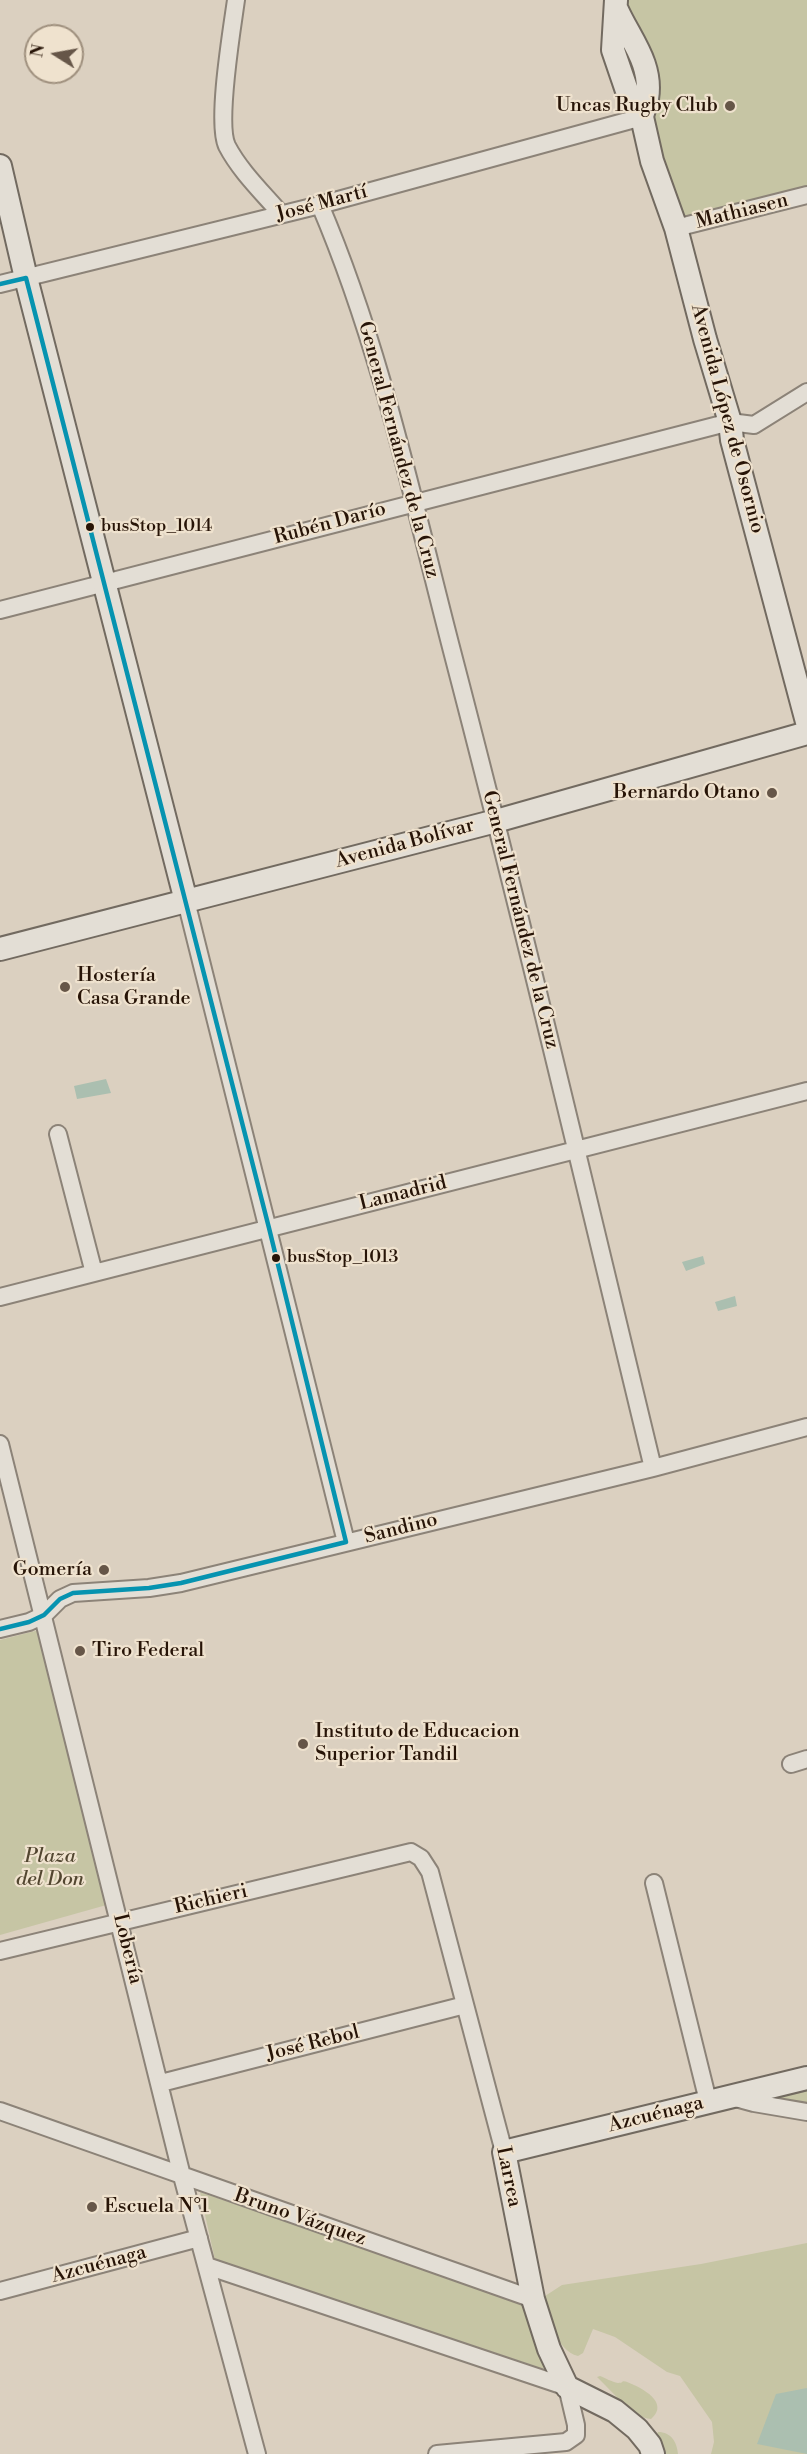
<!DOCTYPE html>
<html>
<head>
<meta charset="utf-8">
<style>
	body { margin:0 }
	#map { position:relative; width:807px; height:2454px; overflow:hidden; background:#dbd0c0; font-family:"Libre Bodoni",serif }
	canvas { display:block }
	.north { position:absolute; left:24px; top:24px; width:60px; height:60px; box-sizing:border-box; background:#efe2ce; border:2px solid #9f907e; border-radius:50%; rotate:281deg; font-size:16px; font-weight:700; line-height:24px; text-align:center; color:#271407 }
	.north::after { content:''; display:block; margin:auto; width:21px; height:27px; background:#665648; clip-path:polygon(50% 0,100% 100%,50% 72%,0 100%) }
</style>
</head>
<body>
<div id="map">
<canvas width="807" height="2454"></canvas>
<div class="north">N</div>
</div>
<script>
const ctx = document.querySelector('canvas').getContext('2d');
ctx.lineJoin = 'round';
function fill(path, color) {
  ctx.fillStyle = color;
  ctx.fill(path, 'evenodd');
}
function strokePath(path, color, width, dash) {
  ctx.strokeStyle = color;
  ctx.lineWidth = width;
  ctx.lineCap = dash ? 'butt' : 'round';
  ctx.setLineDash(dash || []);
  ctx.stroke(path);
}
function label(font, color, halo, rows, align = 'center') {
  ctx.font = font + ' "Libre Bodoni",serif';
  ctx.lineWidth = 4.5;
  ctx.setLineDash([]);
  ctx.textBaseline = 'middle';
  ctx.strokeStyle = halo;
  ctx.fillStyle = color;
  for (const [text, x, y, turn = 0] of rows) {
    ctx.save();
    ctx.translate(x, y);
    ctx.rotate((+turn || 0) * Math.PI / 180);
    ctx.textAlign = isNaN(turn) ? turn : align;
    if (halo) ctx.strokeText(text, 0, 0);
    ctx.fillText(text, 0, 0);
    ctx.restore();
  }
}
fill(new Path2D(`
	M622,0h185v186l-118,32 -5,-2 -21,-36z
	M39,1630l71,274 -110,31v-295z
	M807,2087v22l-50,-10z
	M200,2192l328,112 16,65 -329,-109z
	M807,2243v211h-96l3,-12 -2,-20 -32,-46 -13,-4 -52,-35 -22,-8 -10,24 -5,3c-22,-5 -29,-40 -36,-58l20,-13 139,-21z
	M600,2376c5,2 12,6 18,7 7,0 2,-3 9,-1 16,6 43,21 24,37 -18,-1 -41,-30 -54,-42z
	M658,2432c13,0 19,10 20,22h-16l-6,-18z`), '#c6c5a4');
fill(new Path2D(`
	M106,1079l5,14 -34,6 -3,-13z
	M703,1256l2,8 -19,7 -4,-9z
	M735,1296l2,10 -19,5 -3,-9z
	M807,2388v66l-50,-10 19,-50z`), '#abbfb0');
const street = new Path2D(`
	M236,0c-4,29 -20,123 -9,146 13,25 36,47 54,68
	M320,205c61,143 93,296 132,446 71,272 135,544 201,817
	M676,228l131,-33
	M0,284l320,-79 322,-88
	M0,610l730,-188 24,3 53,-33
	M186,901l160,641
	M58,1134l36,139
	M0,1297l807,-206
	M0,1444l182,732 75,278
	M0,1629l29,-7 15,-7 16,-16 13,-6 76,-5 32,-5 472,-115 154,-41
	M791,1764l16,-5
	M654,1883l54,218
	M0,1951l411,-99 10,6 9,14 74,280
	M161,2083l304,-78
	M732,2097l22,6 53,9
	M0,2111l533,188
	M207,2266l360,121 9,38v10l-10,7 -129,12
	M0,2291l199,-53`);
const secondary = new Path2D(`
	M616,0l-3,50 14,41 15,26 10,44 24,67 29,111 25,83 2,18 75,282
	M617,10c13,29 36,54 30,89 -1,6 -4,12 -5,18
	M0,166l26,112 160,623
	M0,949l496,-128 311,-88
	M653,2454l-3,-9 -13,-16 -22,-18 -48,-24 -18,-38 -16,-50 -29,-147 303,-74`);
strokePath(street, '#8c8378', 20);
strokePath(secondary, '#726a60', 26);
strokePath(street, '#e3ded5', 16);
strokePath(secondary, '#e3ded5', 22);
strokePath(new Path2D(`
	M0,284l26,-6 243,950 77,314 -165,41 -32,5 -76,5 -13,6 -16,16 -15,7 -29,7`), '#0693b0', 4.5);
for (const [x, y, r, color] of [
	[730,106,6,"#665648"],
	[90,527,5,"#271407"],
	[772,793,6,"#665648"],
	[65,987,6,"#665648"],
	[276,1258,5,"#271407"],
	[104,1570,6,"#665648"],
	[80,1651,6,"#665648"],
	[303,1744,6,"#665648"],
	[92,2207,6,"#665648"]
]) {
  const dot = new Path2D();
  dot.arc(x, y, r, 0, 2 * Math.PI);
  ctx.fillStyle = color;
  ctx.fill(dot);
  strokePath(dot, '#efe2ce', 2);
}
label('18px', '#271407', '#efe2ce', [
	["busStop_1014",101,527],
	["busStop_1013",287,1258]
], 'left');
label('20px', '#271407', '#efe2ce', [
	["Uncas Rugby Club",718,106,"right"],
	["Bernardo Otano",760,793,"right"],
	["Hostería",77,976],
	["Casa Grande",77,999],
	["Gomería",92,1570,"right"],
	["Tiro Federal",92,1651],
	["Instituto de Educacion",315,1732],
	["Superior Tandil",315,1755],
	["Escuela N°1",104,2207]
], 'left');
label('20px', '#271407', '#efe2ce', [
	["José Martí",322,204,-15],
	["Mathiasen",742,212,-14],
	["Avenida López de Osornio",727,419,75],
	["General Fernández de la Cruz",398,450,75],
	["Rubén Darío",330,524,-15],
	["Avenida Bolívar",405,844,-15],
	["General Fernández de la Cruz",520,920,76],
	["Lamadrid",403,1194,-14],
	["Sandino",401,1529,-14],
	["Richieri",211,1900,-13],
	["Lobería",127,1949,76],
	["José Rebol",313,2044,-14],
	["Azcuénaga",656,2115,-14],
	["Larrea",508,2177,78],
	["Bruno Vázquez",300,2218,19],
	["Azcuénaga",99,2265,-15]
]);
label('italic 20px', '#524630', '#efe2ce', [
	["Plaza",50,1857],
	["del Don",50,1880]
]);
</script>
</body>
</html>
